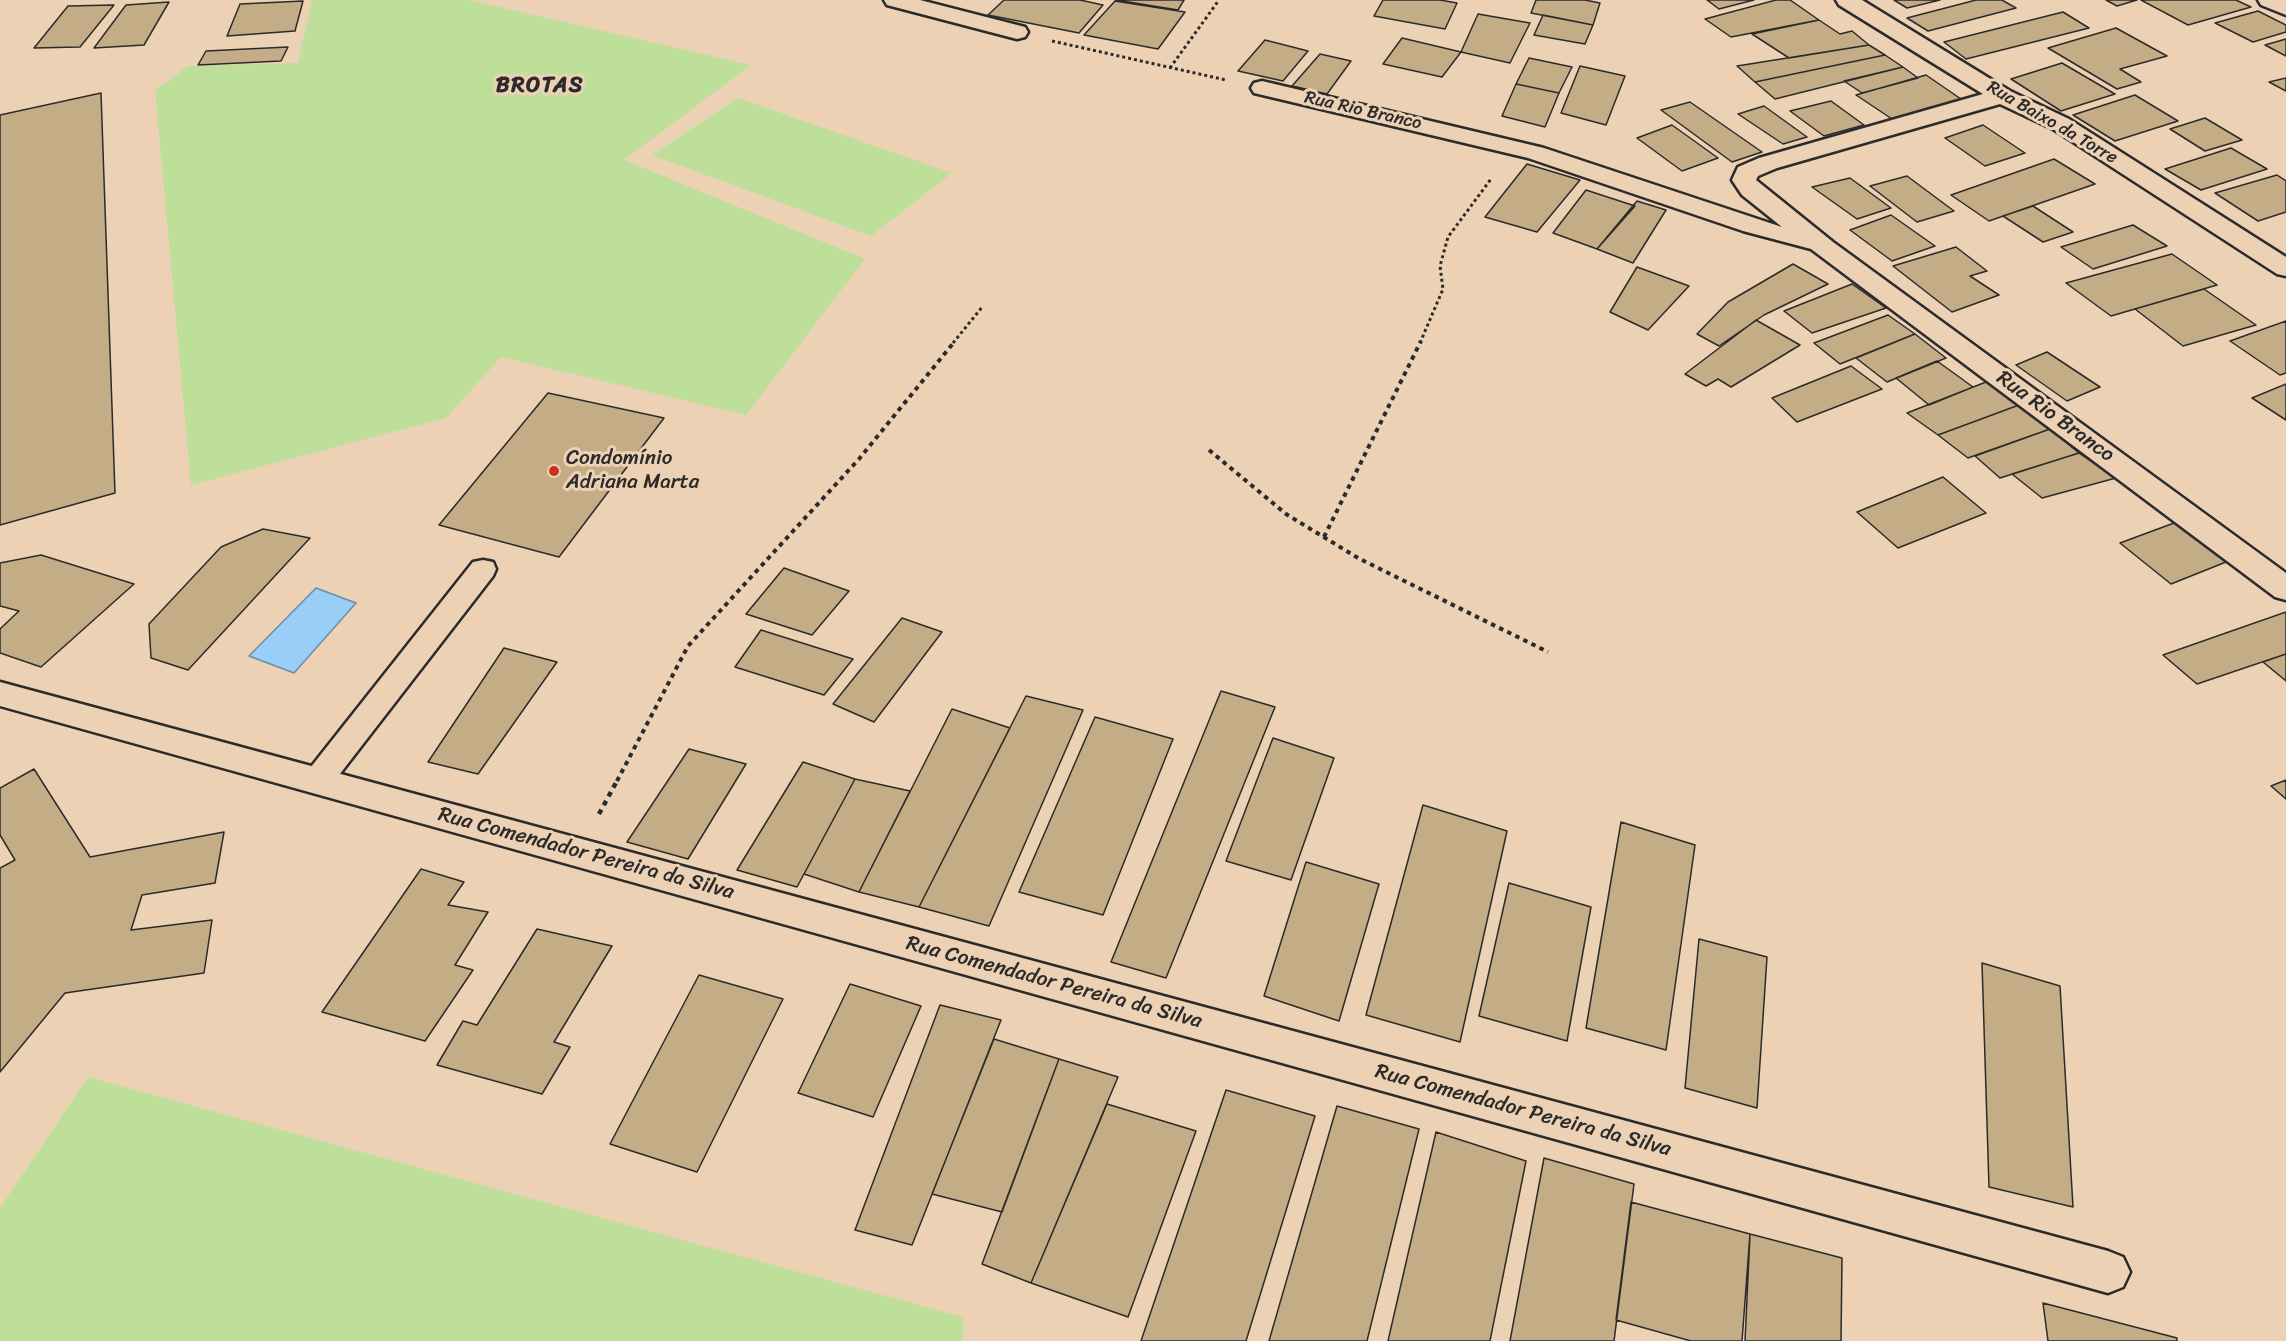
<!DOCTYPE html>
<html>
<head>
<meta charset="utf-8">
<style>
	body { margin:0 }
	canvas { display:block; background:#edd1b4 }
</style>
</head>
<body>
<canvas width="2286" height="1341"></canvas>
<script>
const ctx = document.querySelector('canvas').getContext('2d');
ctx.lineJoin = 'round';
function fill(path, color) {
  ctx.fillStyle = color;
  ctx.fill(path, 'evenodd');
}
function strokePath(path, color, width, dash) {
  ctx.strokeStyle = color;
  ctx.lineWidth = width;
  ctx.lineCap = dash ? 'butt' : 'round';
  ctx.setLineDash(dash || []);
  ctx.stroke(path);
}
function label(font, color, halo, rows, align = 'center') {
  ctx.font = font + ' Sriracha,sans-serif';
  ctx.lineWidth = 6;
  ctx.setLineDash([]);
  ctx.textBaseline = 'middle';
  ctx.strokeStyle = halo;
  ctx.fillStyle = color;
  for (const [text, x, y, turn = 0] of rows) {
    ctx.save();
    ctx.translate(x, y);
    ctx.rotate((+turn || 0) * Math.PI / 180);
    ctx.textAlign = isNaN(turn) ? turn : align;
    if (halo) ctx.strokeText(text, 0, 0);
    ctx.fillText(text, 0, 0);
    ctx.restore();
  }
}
fill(new Path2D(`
	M312,0h157l282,65 -127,95 241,99 -119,156 -245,-58 -55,61 -255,67 -36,-394 33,-25 110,-3z
	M738,98l214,75 -81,63 -219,-81z
	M88,1077l875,240v24h-963v-133z`), '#bedf99');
const water = new Path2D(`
	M316,588l40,15 -62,70 -45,-17z`);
fill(water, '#98cef7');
strokePath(water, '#6c8da5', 1.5);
const building = new Path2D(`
	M1004,0h76l23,5 -24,28 -91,-18z
	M1116,0h68l-6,10z
	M1383,0h57l17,3 -12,26 -71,-13z
	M1536,0h49l15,3 -7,22 -62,-12z
	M1707,0h47l-35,9z
	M1776,0h14l29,20 -88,17 -26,-18z
	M1894,0h46l-33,8z
	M1976,0h26l14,8 -88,23 -21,-13z
	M2106,0h31l-20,6z
	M2141,0h95l15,7 -63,18z
	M303,1l-8,30 -68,5 13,-32z
	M1115,1l70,11 -27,37 -74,-14z
	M169,2l-25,43 -50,3 32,-43z
	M114,5l-34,42 -46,1 34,-42z
	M2258,11l28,14v7l-33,10 -38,-19z
	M2063,12l26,16 -123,31 -22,-17z
	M1478,14l52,9 -20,40 -49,-11z
	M1543,15l50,10 -8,19 -51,-9z
	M1819,20l21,14 12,-3 17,14 -80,13 -37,-24z
	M2116,28l51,28 -47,13 21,13 -24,7 -69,-41z
	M1402,38l59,14 -19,25 -59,-13z
	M2286,39v17l-21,-11z
	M1265,40l43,11 -25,30 -45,-10z
	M1869,45l16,10 -130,27 -18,-16z
	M288,47l-7,14 -83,4 8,-14z
	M1320,54l31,7 -24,33 -35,-8z
	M1885,55l18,12 -128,32 -20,-17z
	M1529,58l43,9 -13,26 -43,-9z
	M2062,63l53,31 -54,17 -50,-32z
	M1580,66l45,10 -19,49 -45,-12z
	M1903,67l15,11 -56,15 -18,-12z
	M1926,75l35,24 -69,20 -36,-24z
	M2286,78v13l-17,-9z
	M1516,84l43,9 -14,34 -43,-11z
	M101,93l14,400 -115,32v-410z
	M2135,95l43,26 -63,20 -42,-26z
	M1831,101l33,24 -40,11 -34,-25z
	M1690,102l72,50 -30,10 -71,-52z
	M1764,106l43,31 -24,7 -45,-30z
	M2205,118l37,22 -37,11 -35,-22z
	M1672,125l46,33 -36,13 -45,-33z
	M1983,125l42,28 -40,13 -40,-28z
	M2231,148l36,21 -66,21 -36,-21z
	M2054,159l41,25 -106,37 -38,-26z
	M1527,164l53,16 -43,52 -52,-15z
	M2277,175l9,6v31l-28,9 -43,-28z
	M1907,176l47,35 -37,11 -47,-36z
	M1850,178l41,30 -34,11 -45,-32z
	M1586,190l49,16 -38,43 -44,-16z
	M1637,201l29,9 -33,53 -36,-14z
	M2033,206l40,26 -30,10 -40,-26z
	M1891,215l44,31 -43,15 -42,-31z
	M2133,225l34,21 -74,23 -32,-22z
	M1956,247l31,24 -17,5 29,19 -47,17 -59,-46z
	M2172,254l45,31 -106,31 -45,-33z
	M1793,264l35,20 -64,31 -45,31 -22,-12 31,-32z
	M1637,267l52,19 -41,44 -38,-18z
	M1852,284l34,24 -74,25 -28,-22z
	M2204,289l52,36 -73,21 -48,-37z
	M1888,315l27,19 -75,30 -26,-21z
	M1756,320l44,25 -69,42 -13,-8 -12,7 -21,-12z
	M2286,321v52l-6,2 -50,-34z
	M1915,334l31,24 -59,24 -31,-24z
	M2047,352l53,35 -33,14 -51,-36z
	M1937,361l36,26 -44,18 -33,-27z
	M1851,366l31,23 -85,33 -25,-24z
	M1986,382l33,23 -81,30 -31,-22z
	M2286,384v36l-34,-22z
	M548,393l116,25 -105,139 -120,-32z
	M2019,405l31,24 -82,29 -30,-23z
	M2050,429l29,24 -79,25 -25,-22z
	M2079,453l37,25 -74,20 -30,-24z
	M1943,477l43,36 -88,35 -41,-36z
	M2174,523l52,39 -55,22 -51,-41z
	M263,529l47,9 -122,132 -37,-12 -2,-34 72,-77z
	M41,555l93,29 -93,83 -41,-14v-24l19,-18 -19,-5v-43z
	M784,568l65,23 -37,44 -66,-21z
	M2286,612v42l-89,30 -34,-29z
	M902,618l40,14 -68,90 -41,-18z
	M761,630l92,29 -29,36 -89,-28z
	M504,648l53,14 -79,112 -50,-12z
	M2286,654v27l-23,-19z
	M1221,691l54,16 -109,271 -55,-16z
	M1026,696l57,14 -94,216 -70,-19z
	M952,709l58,19 -91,179 -60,-15z
	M1095,717l78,22 -70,176 -84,-23z
	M1273,738l61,20 -43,122 -65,-19z
	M689,749l57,15 -58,95 -61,-17z
	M803,762l52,17 -58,108 -60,-17z
	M34,769l56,88 134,-25 -9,51 -73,12 -11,35 81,-10 -8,53 -139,20 -65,79v-204l15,-8 -15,-25v-47z
	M855,779l55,12 -51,101 -55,-18z
	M2286,780v19l-15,-13z
	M1423,805l84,26 -47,211 -94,-27z
	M1621,822l74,23 -29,205 -80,-22z
	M1306,862l73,22 -40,137 -75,-25z
	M421,869l43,13 -16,23 40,7 -33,53 18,5 -48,71 -103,-29z
	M1509,883l82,24 -24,134 -88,-25z
	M537,929l75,17 -58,96 16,5 -28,47 -105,-29 26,-44 14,4z
	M1699,939l68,18 -10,151 -72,-20z
	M1982,963l78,23 13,221 -84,-20z
	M699,975l84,24 -86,173 -87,-28z
	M850,984l71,22 -48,111 -75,-24z
	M940,1005l61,15 -89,225 -57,-15z
	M994,1039l65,20 -57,153 -70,-18z
	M1059,1059l59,18 -87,206 -49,-19z
	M1226,1090l89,26 -69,225h-105z
	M1107,1104l89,27 -68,186 -97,-34z
	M1337,1106l82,23 -52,212h-98z
	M1436,1132l90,29 -36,180h-102z
	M1544,1158l90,26 -20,157h-104z
	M1631,1202l119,32 -8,107h-51l-75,-21z
	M1750,1234l92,24 -1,83h-96z
	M2043,1303l134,35v3h-129z`);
fill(building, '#c4ac86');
strokePath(building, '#2b2b2b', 1.5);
const lane = new Path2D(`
	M483,560l10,2 3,7 -3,7 -164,212 -11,4 -11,-4 -4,-8 4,-8 166,-210z`);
const street = new Path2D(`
	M884,0h36l105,27 3,5 -3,5 -8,2 -130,-34z
	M1836,0h26l148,91 59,28 217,138v19l-9,-2 -224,-145 -53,-25 -223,64 -19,8 -2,4 77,62 453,331v27l-11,-3 -464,-348 -68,-18 -215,-73 -274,-65 -3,-5 3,-5 8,-2 282,67 238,79 -40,-32 -10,-15 6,-13 21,-9 224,-64 -144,-89z
	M2258,0h28v15l-25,-10z
	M0,682l2108,569 15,6 7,15 -7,15 -15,6 -2108,-587z`);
strokePath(lane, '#2b2b2b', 5);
strokePath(street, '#2b2b2b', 5);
strokePath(new Path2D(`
	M1052,41l174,39
	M1170,68l49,-68
	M953,343l30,-37
	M1420,343l23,-54 -3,-23 8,-29 43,-58`), '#2b2b2b', 3, [3, 3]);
strokePath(new Path2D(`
	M1209,450l77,64 72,44 190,94
	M1324,537l97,-196
	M617,781l71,-135 171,-187 96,-118`), '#2b2b2b', 4, [4.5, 4.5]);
strokePath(new Path2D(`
	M599,814l19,-35`), '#2b2b2b', 4.5, [5, 5]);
fill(lane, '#edd1b4');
fill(street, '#edd1b4');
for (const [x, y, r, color] of [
	[554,471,6,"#c8321e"]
]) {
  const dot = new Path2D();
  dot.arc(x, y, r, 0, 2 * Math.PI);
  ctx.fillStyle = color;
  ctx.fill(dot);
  strokePath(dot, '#edd1b4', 2);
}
label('18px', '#2b2b2b', '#edd1b4', [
	["Rua Rio Branco",1363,111,13],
	["Rua Baixo da Torre",2052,123,30]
]);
label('21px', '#2b2b2b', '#edd1b4', [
	["Rua Rio Branco",2055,417,36],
	["Rua Comendador Pereira da Silva",586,854,15],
	["Rua Comendador Pereira da Silva",1054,983,15],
	["Rua Comendador Pereira da Silva",1523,1111,15]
]);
label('21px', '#2b2b2b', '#edd1b4', [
	["Condomínio",566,459],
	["Adriana Marta",566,483]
], 'left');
ctx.letterSpacing = '1.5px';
label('bold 22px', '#2b2b2b', '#edd1b4', [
	["BROTAS",540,86]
]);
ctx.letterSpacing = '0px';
</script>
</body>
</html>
